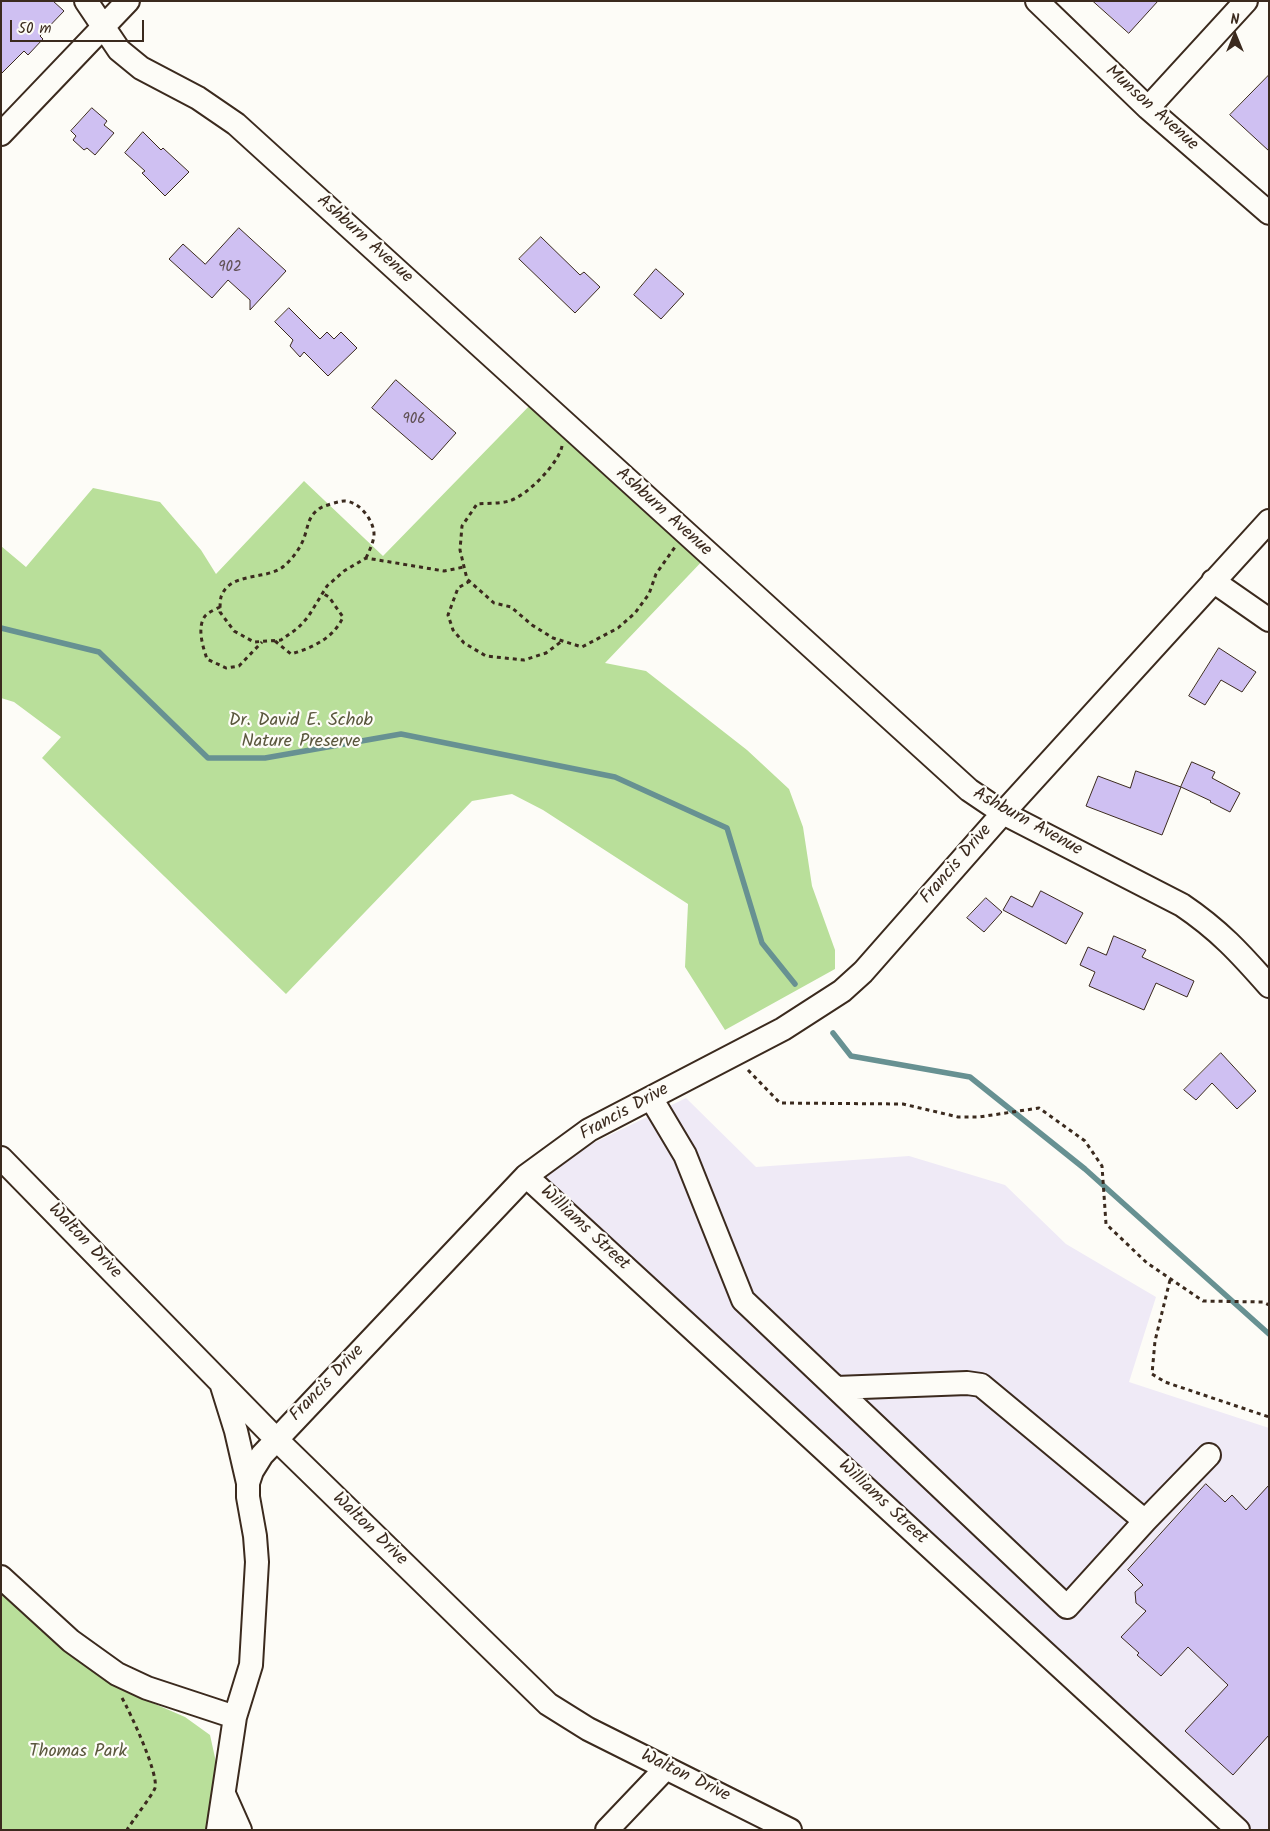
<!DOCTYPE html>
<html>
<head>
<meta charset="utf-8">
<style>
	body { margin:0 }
	#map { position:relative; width:1270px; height:1831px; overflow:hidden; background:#fdfcf7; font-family:Kalam,sans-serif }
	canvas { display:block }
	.frame { position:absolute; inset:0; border:2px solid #3b2a1e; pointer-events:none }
	.north { position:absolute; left:1210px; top:10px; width:50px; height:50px; -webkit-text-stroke:4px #fdfcf7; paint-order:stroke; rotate:0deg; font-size:14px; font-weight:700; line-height:20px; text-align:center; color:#3b2a1e }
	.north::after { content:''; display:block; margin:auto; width:18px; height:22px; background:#3b2a1e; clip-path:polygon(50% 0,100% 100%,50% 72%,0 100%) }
	.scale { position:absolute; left:10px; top:20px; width:134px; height:22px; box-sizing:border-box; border:2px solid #3b2a1e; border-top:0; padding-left:6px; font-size:15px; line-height:18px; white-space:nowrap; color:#3b2a1e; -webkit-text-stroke:4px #fdfcf7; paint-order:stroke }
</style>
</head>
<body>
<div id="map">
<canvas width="1270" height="1831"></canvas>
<div class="frame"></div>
<div class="north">N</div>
<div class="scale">50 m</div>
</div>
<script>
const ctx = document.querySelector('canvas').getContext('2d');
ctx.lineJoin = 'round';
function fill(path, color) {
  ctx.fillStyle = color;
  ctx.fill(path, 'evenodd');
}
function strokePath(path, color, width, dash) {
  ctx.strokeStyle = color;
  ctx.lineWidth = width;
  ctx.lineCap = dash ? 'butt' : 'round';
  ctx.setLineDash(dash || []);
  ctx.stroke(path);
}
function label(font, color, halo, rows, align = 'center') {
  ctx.font = font + ' Kalam,sans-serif';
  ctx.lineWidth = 4.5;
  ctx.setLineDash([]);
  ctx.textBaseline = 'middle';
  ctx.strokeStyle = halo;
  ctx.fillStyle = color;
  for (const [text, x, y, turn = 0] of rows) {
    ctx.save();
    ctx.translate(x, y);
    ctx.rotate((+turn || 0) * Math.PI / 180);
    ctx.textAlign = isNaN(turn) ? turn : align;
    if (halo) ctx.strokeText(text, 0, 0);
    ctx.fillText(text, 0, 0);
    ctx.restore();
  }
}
fill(new Path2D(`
	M686,1098l70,69 153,-11 96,29 61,59 90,53 -27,85 140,46v402h-31l-712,-654z`), '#efeaf6');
fill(new Path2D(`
	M537,398l171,157 -103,108 41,8 101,79 42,39 14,38 9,59 23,64v19l-110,61 -40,-63 3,-63 -145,-94 -31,-16 -40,7 -186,193 -244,-236 19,-21 -47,-35 -13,-4v-152l25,21 67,-79 67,14 41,48 15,24 88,-93 79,75z
	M1,1587l124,104 60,26 25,18 21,95h-230z`), '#b9df9a');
strokePath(new Path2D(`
	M1,628l98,24 109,106h57l136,-24 214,43 112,51 35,115 33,41
	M833,1033l18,23 119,21 115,92 184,165`), '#679192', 5.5);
const building = new Path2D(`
	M1,1h52l11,10 -24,25 3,3 -15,16 -4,-4 -23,23z
	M1093,1h65l-29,32z
	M1269,75v76l-39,-36z
	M92,108l15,13 -3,4 10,8 -19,22 -8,-7 -3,2 -11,-10 3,-4 -5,-5z
	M143,132l18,18 2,-2 26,24 -24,24 -23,-23 3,-2 -20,-18z
	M239,228l47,43 -36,39v-10l-22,-20 -16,18 -43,-39 14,-15 22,20z
	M541,237l39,38 4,-3 16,15 -25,26 -56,-54z
	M656,269l28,25 -23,25 -27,-24z
	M289,308l31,31 7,-7 7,7 7,-7 16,16 -29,28 -24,-24 -4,5 -10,-11 3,-6 -18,-18z
	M396,380l60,53 -24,27 -60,-52z
	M1219,648l37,24 -14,20 -21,-12 -16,25 -16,-9z
	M1192,762l23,10 -3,6 28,15 -10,19 -20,-10 1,-1 -30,-14z
	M1136,771l45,16 -19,48 -76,-29 12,-30 32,12z
	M1041,891l42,22 -17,31 -63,-34 8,-14 21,11z
	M986,898l16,14 -18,20 -17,-14z
	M1114,936l32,14 -4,7 52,24 -7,16 -31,-14 -12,27 -55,-24 6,-14 -15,-7 8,-18 18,8z
	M1221,1053l35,38 -19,18 -25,-26 -16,17 -12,-10z
	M1206,1484l19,18 7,-7 14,15 23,-25v250l-36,40 -48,-44 43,-46 -40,-38 -27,29 -24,-21 2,-2 -18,-16 25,-26 -10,-8 -1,-11 8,-7 -15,-15z`);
fill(building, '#cfc0f2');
strokePath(building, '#3b2a1e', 1);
const minor = new Path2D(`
	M86,1l33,49 22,18 57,30 38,26 733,666 34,23 179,92c37,25 58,48 87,81
	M1037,1l111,107 121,105
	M1148,108l98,-107
	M1,134l127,-133
	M1213,581l56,39
	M651,1098l34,57 58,145 324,307 78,-86 -164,-136 -14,-2 -131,5
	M1,1158l275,281 272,265 40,25 202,101
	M526,1176l712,654
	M222,1386l14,45 12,52
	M1145,1521l64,-66
	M1,1577l70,64 46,33 30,14 88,29
	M224,1794l16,36
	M218,1830l17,-113 16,-52 6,-103 -2,-26 -7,-39v-14l4,-12 10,-16 264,-279 63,-46 194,-101 59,-38 21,-19 140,-159 266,-292
	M607,1830l59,-62`);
strokePath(minor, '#3b2a1e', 26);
strokePath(new Path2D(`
	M562,446c-3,17 -35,50 -53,55 -10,3 -22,2 -32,3l-15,22 -2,24 7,29 27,24 17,4 21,18 21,13 29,9 36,-19 17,-15 14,-19 7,-20 19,-27
	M366,558c3,-6 7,-15 8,-22 1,-14 -14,-35 -30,-35 -4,0 -22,5 -25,8 -11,7 -11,18 -15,29 -4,11 -12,21 -20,28 -18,15 -54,5 -63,31 -1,4 -1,11 -1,15l14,19 20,11 27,-2 17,-12 10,-11 19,-31 17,-15 22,-13 78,13 20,-4
	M470,581l-12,7 -10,27 5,15 11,13 22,13 38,4 22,-7 16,-12
	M220,607c-4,2 -11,5 -14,8 -10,11 -3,32 1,44l19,9 13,-2 23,-24
	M275,641l16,13c21,-6 43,-16 52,-37l-14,-20 -7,-4
	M748,1070l32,33 123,1 55,13h21l60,-9 46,33 17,25 4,58 41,39 56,38 60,1 6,3
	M1170,1280l-15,61 -3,33 13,8 104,35
	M122,1698c8,14 37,76 33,90 -3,8 -23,33 -28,42`), '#3b2a1e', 3, [4, 4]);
strokePath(minor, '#fdfcf7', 22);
label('15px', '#605053', null, [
	["902",230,268],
	["906",414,420]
]);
label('18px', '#3b2a1e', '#fdfcf7', [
	["Munson Avenue",1151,109,42],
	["Ashburn Avenue",364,240,42],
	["Ashburn Avenue",663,513,42],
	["Ashburn Avenue",1027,823,29],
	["Francis Drive",957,865,-49],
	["Francis Drive",625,1113,-29],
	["Williams Street",584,1229,43],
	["Walton Drive",84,1242,46],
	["Francis Drive",328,1384,-46],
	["Williams Street",882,1503,43],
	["Walton Drive",369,1530,44],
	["Walton Drive",685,1777,26]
]);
label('18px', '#5a573d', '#fdfcf7', [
	["Dr. David E. Schob",301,722],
	["Nature Preserve",301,743],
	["Thomas Park",78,1753]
]);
</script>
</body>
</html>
